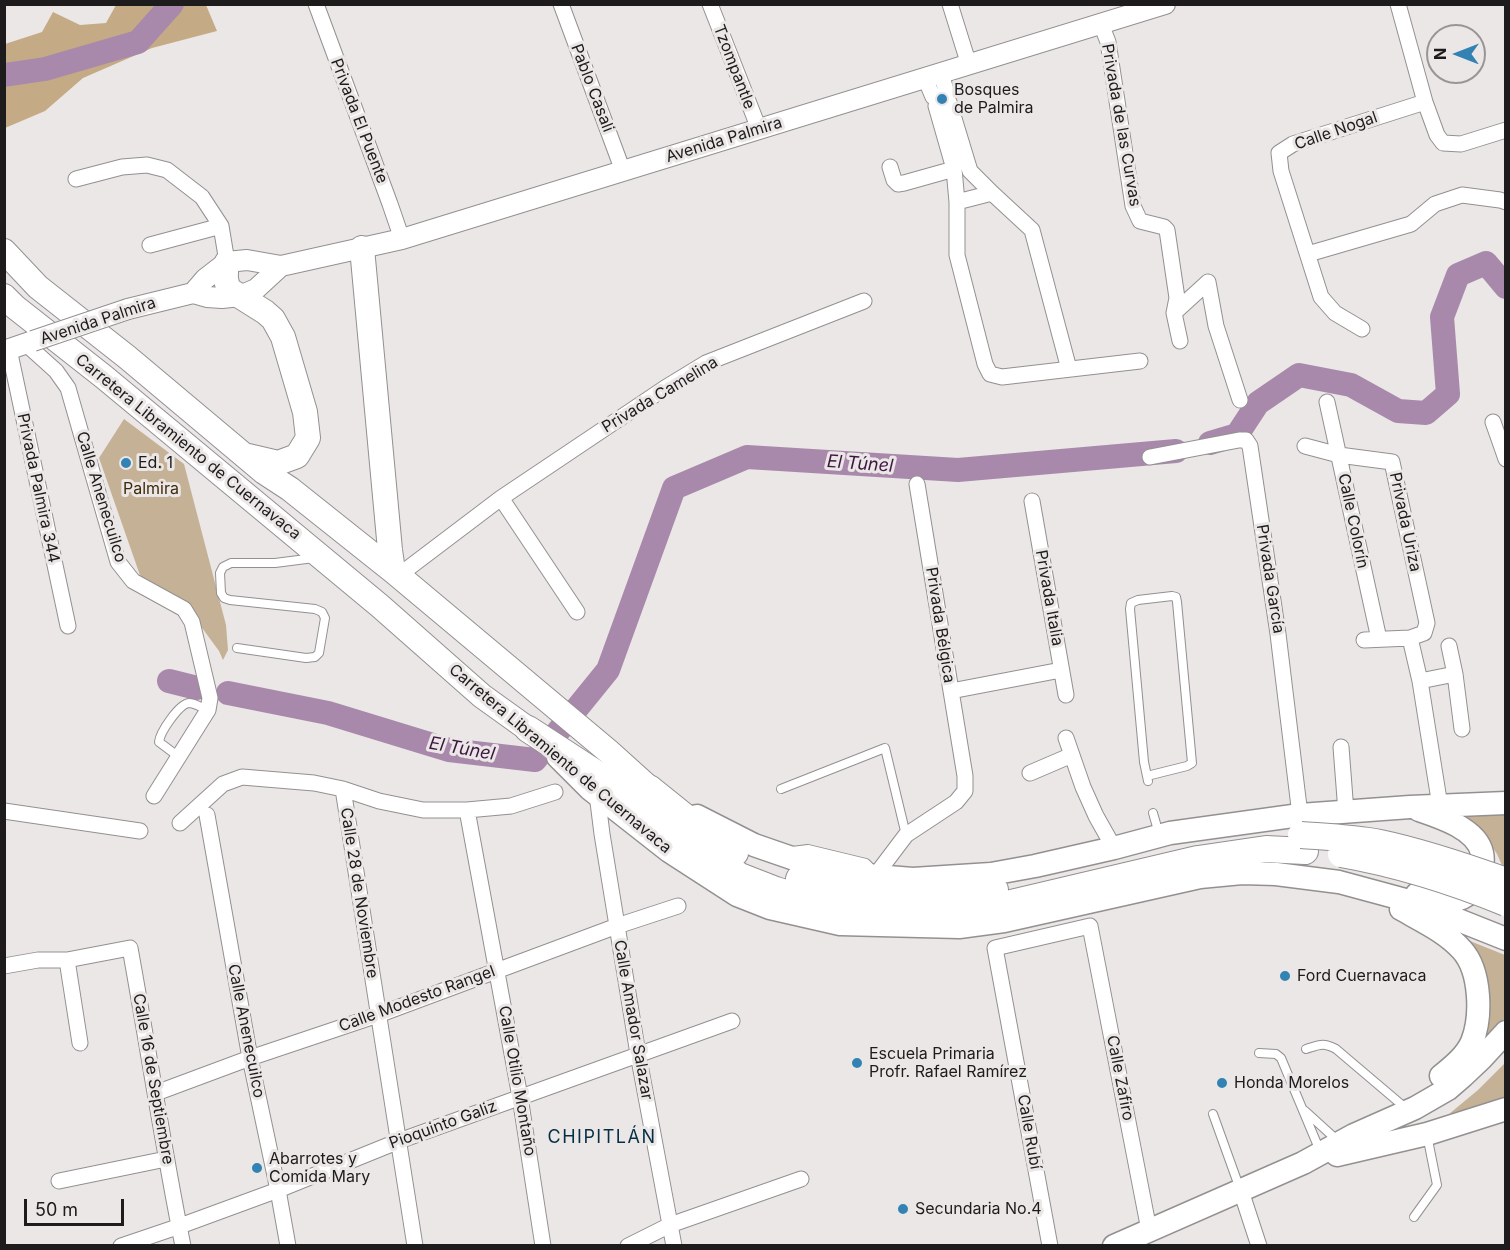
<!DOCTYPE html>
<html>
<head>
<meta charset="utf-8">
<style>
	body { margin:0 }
	#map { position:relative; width:1510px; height:1250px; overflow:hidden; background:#ebe7e6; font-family:Inter,sans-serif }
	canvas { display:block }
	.frame { position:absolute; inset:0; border:6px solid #1d1b1b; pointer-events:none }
	.north { position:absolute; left:1426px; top:24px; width:60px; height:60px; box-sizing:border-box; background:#ebe7e6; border:2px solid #999595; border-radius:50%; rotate:270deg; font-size:16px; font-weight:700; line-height:24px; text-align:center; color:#1d1b1b }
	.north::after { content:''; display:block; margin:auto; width:21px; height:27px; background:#3283b4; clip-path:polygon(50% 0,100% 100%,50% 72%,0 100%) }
	.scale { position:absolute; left:24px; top:1199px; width:100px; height:27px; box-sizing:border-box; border:3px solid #1d1b1b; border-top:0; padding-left:8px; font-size:18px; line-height:21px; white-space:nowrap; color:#1d1b1b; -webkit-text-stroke:4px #ebe7e6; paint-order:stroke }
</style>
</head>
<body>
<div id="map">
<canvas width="1510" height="1250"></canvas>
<div class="frame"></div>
<div class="north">N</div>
<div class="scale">50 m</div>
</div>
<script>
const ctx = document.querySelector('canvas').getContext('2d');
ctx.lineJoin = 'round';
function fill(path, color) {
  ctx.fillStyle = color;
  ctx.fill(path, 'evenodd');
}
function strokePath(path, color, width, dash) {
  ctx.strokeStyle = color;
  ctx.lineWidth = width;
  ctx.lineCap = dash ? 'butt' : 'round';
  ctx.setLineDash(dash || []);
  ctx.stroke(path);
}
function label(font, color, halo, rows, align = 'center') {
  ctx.font = font + ' Inter,sans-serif';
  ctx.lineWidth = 6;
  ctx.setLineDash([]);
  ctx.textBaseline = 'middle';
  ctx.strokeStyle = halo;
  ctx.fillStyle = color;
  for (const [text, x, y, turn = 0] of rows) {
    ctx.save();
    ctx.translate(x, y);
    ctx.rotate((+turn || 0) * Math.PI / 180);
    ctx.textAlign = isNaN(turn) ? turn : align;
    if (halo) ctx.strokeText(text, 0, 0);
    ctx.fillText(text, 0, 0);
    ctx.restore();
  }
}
fill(new Path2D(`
	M124,419l60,45 42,161 2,25 -5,10 -4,-9 -33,-45 -44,-25 -43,-123z
	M1505,814v58l-8,-18 -14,-21 -17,-16z
	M1460,937l45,18v62l-6,10 -24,28z
	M1505,1063v37l-56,14 29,-24z`), '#c5b296');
fill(new Path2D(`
	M116,5h90l11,26 -65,17 -69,30 -38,33 -40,17v-84l37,-12 11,-20 27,13 26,-2z`), '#c5ab85');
strokePath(new Path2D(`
	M4,75l41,-6 93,-27 34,-38
	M1210,443l27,-8 21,-32 41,-28 52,10 47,26 28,2 22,-19 -6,-77 16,-42 28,-12 20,24
	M169,681l28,7
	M228,693l100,20 121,37 86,10 73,-90 66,-182 73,-31 211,13 218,-19`), '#a989ab', 24);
const service = new Path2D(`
	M237,648l69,10 9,-1 4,-4 6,-35 -3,-6 -7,-3 -85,-9 -6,-2 -3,-5 -1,-20 3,-6 8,-4h44l39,-5
	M179,757l-20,-15c1,-10 20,-38 30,-39 6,0 13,5 19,7
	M1147,776l40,-10 5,-3 -15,-161 -1,-5 -4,-1 -34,4 -7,3 -1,6 14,153 4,19
	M781,789l104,-41 21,87
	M1153,813l6,21
	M792,851l16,-2 58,14 6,6
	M1306,1049c13,-4 17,-7 30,0l66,56
	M1259,1053l17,1 5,4 39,93
	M1305,1111l33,30
	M1213,1114l27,75
	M1414,1217l23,-32 -10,-50`);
const minor = new Path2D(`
	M316,4l74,200 12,35
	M561,4l62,167
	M710,4l49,125
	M950,4l19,61
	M1398,4l27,98 12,33 6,8 18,1 45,-14
	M1101,24l7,18 25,164 7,15 24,6 3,3 10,68 -3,15 6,28
	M941,74l6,19
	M925,78l8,19
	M949,102l21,69 22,22 40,37 37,139
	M936,106l18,63 3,33v53l28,109 5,10 12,3 138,-16
	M890,167l4,13 4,4 6,-1 50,-14
	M76,179l46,-12 25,-2 20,5 35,27 19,29 6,36
	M957,202l35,-9
	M150,245l71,-19
	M1308,254l103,-30 24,-20 27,-9 38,5 6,2
	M1208,282l8,44 24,74
	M1174,313l34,-31
	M1362,329l-27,-16 -14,-16 -40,-126 -2,-18 14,-9 132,-42
	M26,344l30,27 12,17 50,174 15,19 51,28 8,13 18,76 -2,12 -54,86
	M9,349l59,277
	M1327,402l52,237
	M1493,422l13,37
	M1305,446l34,9 53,7 35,161 -3,10 -14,5 -46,2
	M1150,457l89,-17h7l4,6 28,188 22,181
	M501,498l76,114
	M1032,501l34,194
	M398,576l103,-78 164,-110 41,-25 158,-62
	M1410,638l10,43 20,125
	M1449,646l6,28 7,55
	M1420,681l35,-7
	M951,691l110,-21
	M1066,738l17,49 13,29 18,32
	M1341,747l5,65
	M1030,773l42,-18
	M343,789l72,457
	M597,794l5,40 36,220 36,192
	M467,810l53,287 23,149
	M4,811l136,20
	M207,815l43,243 28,132 10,56
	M180,823l43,-39 19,-7 72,6 29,6 36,12 44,9h44l44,-4 44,-14
	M875,876l31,-41 50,-33 9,-11v-15l-48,-292
	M67,960l13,83
	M4,966l34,-6h29l63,-12c18,99 33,199 53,298
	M156,1093l94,-35 128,-43 239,-89 61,-20
	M59,1181l107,-22
	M1241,1191l18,55
	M121,1246l59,-20 98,-36 121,-49 333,-120
	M628,1246l42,-21 131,-46
	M1050,1246l-55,-298 95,-22 59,304`);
const secondary = new Path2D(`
	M193,293l12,-14 22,-17 20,-2 34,6 121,-27 763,-235
	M128,309l65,-16 14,4 15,1 18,-2 16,-7 25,-23
	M4,351l29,-10`);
const primary = new Path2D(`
	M558,757l32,32 79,62 68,44 33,13 70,16 119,3 45,-6 196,-44 42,-4 34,1 63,8 74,20 93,37
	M697,816l57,29 58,20 63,11 38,3 78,-5 44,-8 79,-18 56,-15 130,-18 110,-8 96,-4
	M1417,894c11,2 32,7 42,5 10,-3 19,-14 22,-23 1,-7 3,-15 1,-23 -5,-24 -42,-36 -63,-43
	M1401,909c21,12 45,23 61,41 19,21 20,67 10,92 -6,14 -20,25 -31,34
	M1337,1155l90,-21 79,-25
	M1114,1246l189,-83 51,-28 61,-27 33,-19 15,-13 18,-17 25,-27`);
const trunk = new Path2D(`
	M362,248l28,302 3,21
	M4,251l34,36 89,70 137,115 26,17 103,82 215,180 41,37
	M227,262c-1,10 -3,19 3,28l35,22 8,7 10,18 22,75 3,26 -11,18 -19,7 -30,-7
	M4,296l11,11 89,70 276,229 102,90 46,33`);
const motorway = new Path2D(`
	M528,729l69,45 81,61 62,41 36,14 29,9 36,8 27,4 46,2h39l46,-7 199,-47 68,-10 39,2
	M649,788l51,41 35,24
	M799,879c15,5 30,8 46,10 50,8 99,7 150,1`);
strokePath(service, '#949090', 10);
strokePath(minor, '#949090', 17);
strokePath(secondary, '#949090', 22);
strokePath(primary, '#949090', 25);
strokePath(trunk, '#949090', 26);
strokePath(motorway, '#949090', 28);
strokePath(service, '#fff', 8);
strokePath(minor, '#fff', 15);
strokePath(secondary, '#fff', 20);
strokePath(primary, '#fff', 22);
strokePath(trunk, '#fff', 24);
strokePath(motorway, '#fff', 26);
const secondaryBridge = new Path2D(`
	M33,341l95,-32`);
const motorwayBridge = new Path2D(`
	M1301,835c27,2 53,3 79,8 43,9 84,23 126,38
	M1341,854c57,10 111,27 165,49`);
strokePath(secondaryBridge, '#949090', 22, []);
strokePath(motorwayBridge, '#949090', 28, []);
strokePath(secondaryBridge, '#fff', 20);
strokePath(motorwayBridge, '#fff', 26);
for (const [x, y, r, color] of [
	[942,99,6,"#3283b4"],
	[126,463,6,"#3283b4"],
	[1285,976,6,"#3283b4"],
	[857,1063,6,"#3283b4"],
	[1222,1083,6,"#3283b4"],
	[257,1168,6,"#3283b4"],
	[903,1209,6,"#3283b4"]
]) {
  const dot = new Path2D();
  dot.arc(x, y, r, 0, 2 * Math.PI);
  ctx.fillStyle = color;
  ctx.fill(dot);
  strokePath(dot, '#ebe7e6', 2);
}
label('16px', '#1d1b1b', '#ebe7e6', [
	["Tzompantle",734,67,69],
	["Pablo Casali",592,88,69],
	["Privada El Puente",359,121,69],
	["Privada de las Curvas",1121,125,80],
	["Calle Nogal",1336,131,-19],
	["Avenida Palmira",724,140,-17],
	["Avenida Palmira",98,321,-18],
	["Privada Camelina",660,395,-31],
	["Carretera Libramiento de Cuernavaca",188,447,39],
	["Privada Palmira 344",38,488,78],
	["Calle Anenecuilco",101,497,73],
	["Calle Colorín",1353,521,78],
	["Privada Uriza",1405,522,78],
	["Privada García",1270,579,81],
	["Privada Italia",1049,598,80],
	["Privada Bélgica",940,625,81],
	["Carretera Libramiento de Cuernavaca",560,759,40],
	["Calle 28 de Noviembre",359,893,81],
	["Calle Modesto Rangel",417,999,-20],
	["Calle Amador Salazar",633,1020,80],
	["Calle Anenecuilco",246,1031,79],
	["Calle Zafiro",1120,1078,79],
	["Calle 16 de Septiembre",153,1079,80],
	["Calle Otilio Montaño",517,1081,80],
	["Pioquinto Galiz",443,1125,-20],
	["Calle Rubí",1029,1132,80]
]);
label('16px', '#1d1b1b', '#ebe7e6', [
	["Bosques",954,90],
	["de Palmira",954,108],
	["Ed. 1",138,463],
	["Ford Cuernavaca",1297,976],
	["Escuela Primaria",869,1054],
	["Profr. Rafael Ramírez",869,1072],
	["Honda Morelos",1234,1083],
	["Abarrotes y",269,1159],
	["Comida Mary",269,1177],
	["Secundaria No.4",915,1209]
], 'left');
label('16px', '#3d2a09', '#ebe7e6', [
	["Palmira",151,489]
]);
label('italic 18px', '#3e1642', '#ebe7e6', [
	["El Túnel",860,464,4],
	["El Túnel",462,749,10]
]);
ctx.letterSpacing = '1.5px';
label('18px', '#062f46', '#ebe7e6', [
	["CHIPITLÁN",602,1138]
]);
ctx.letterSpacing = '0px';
</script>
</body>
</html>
